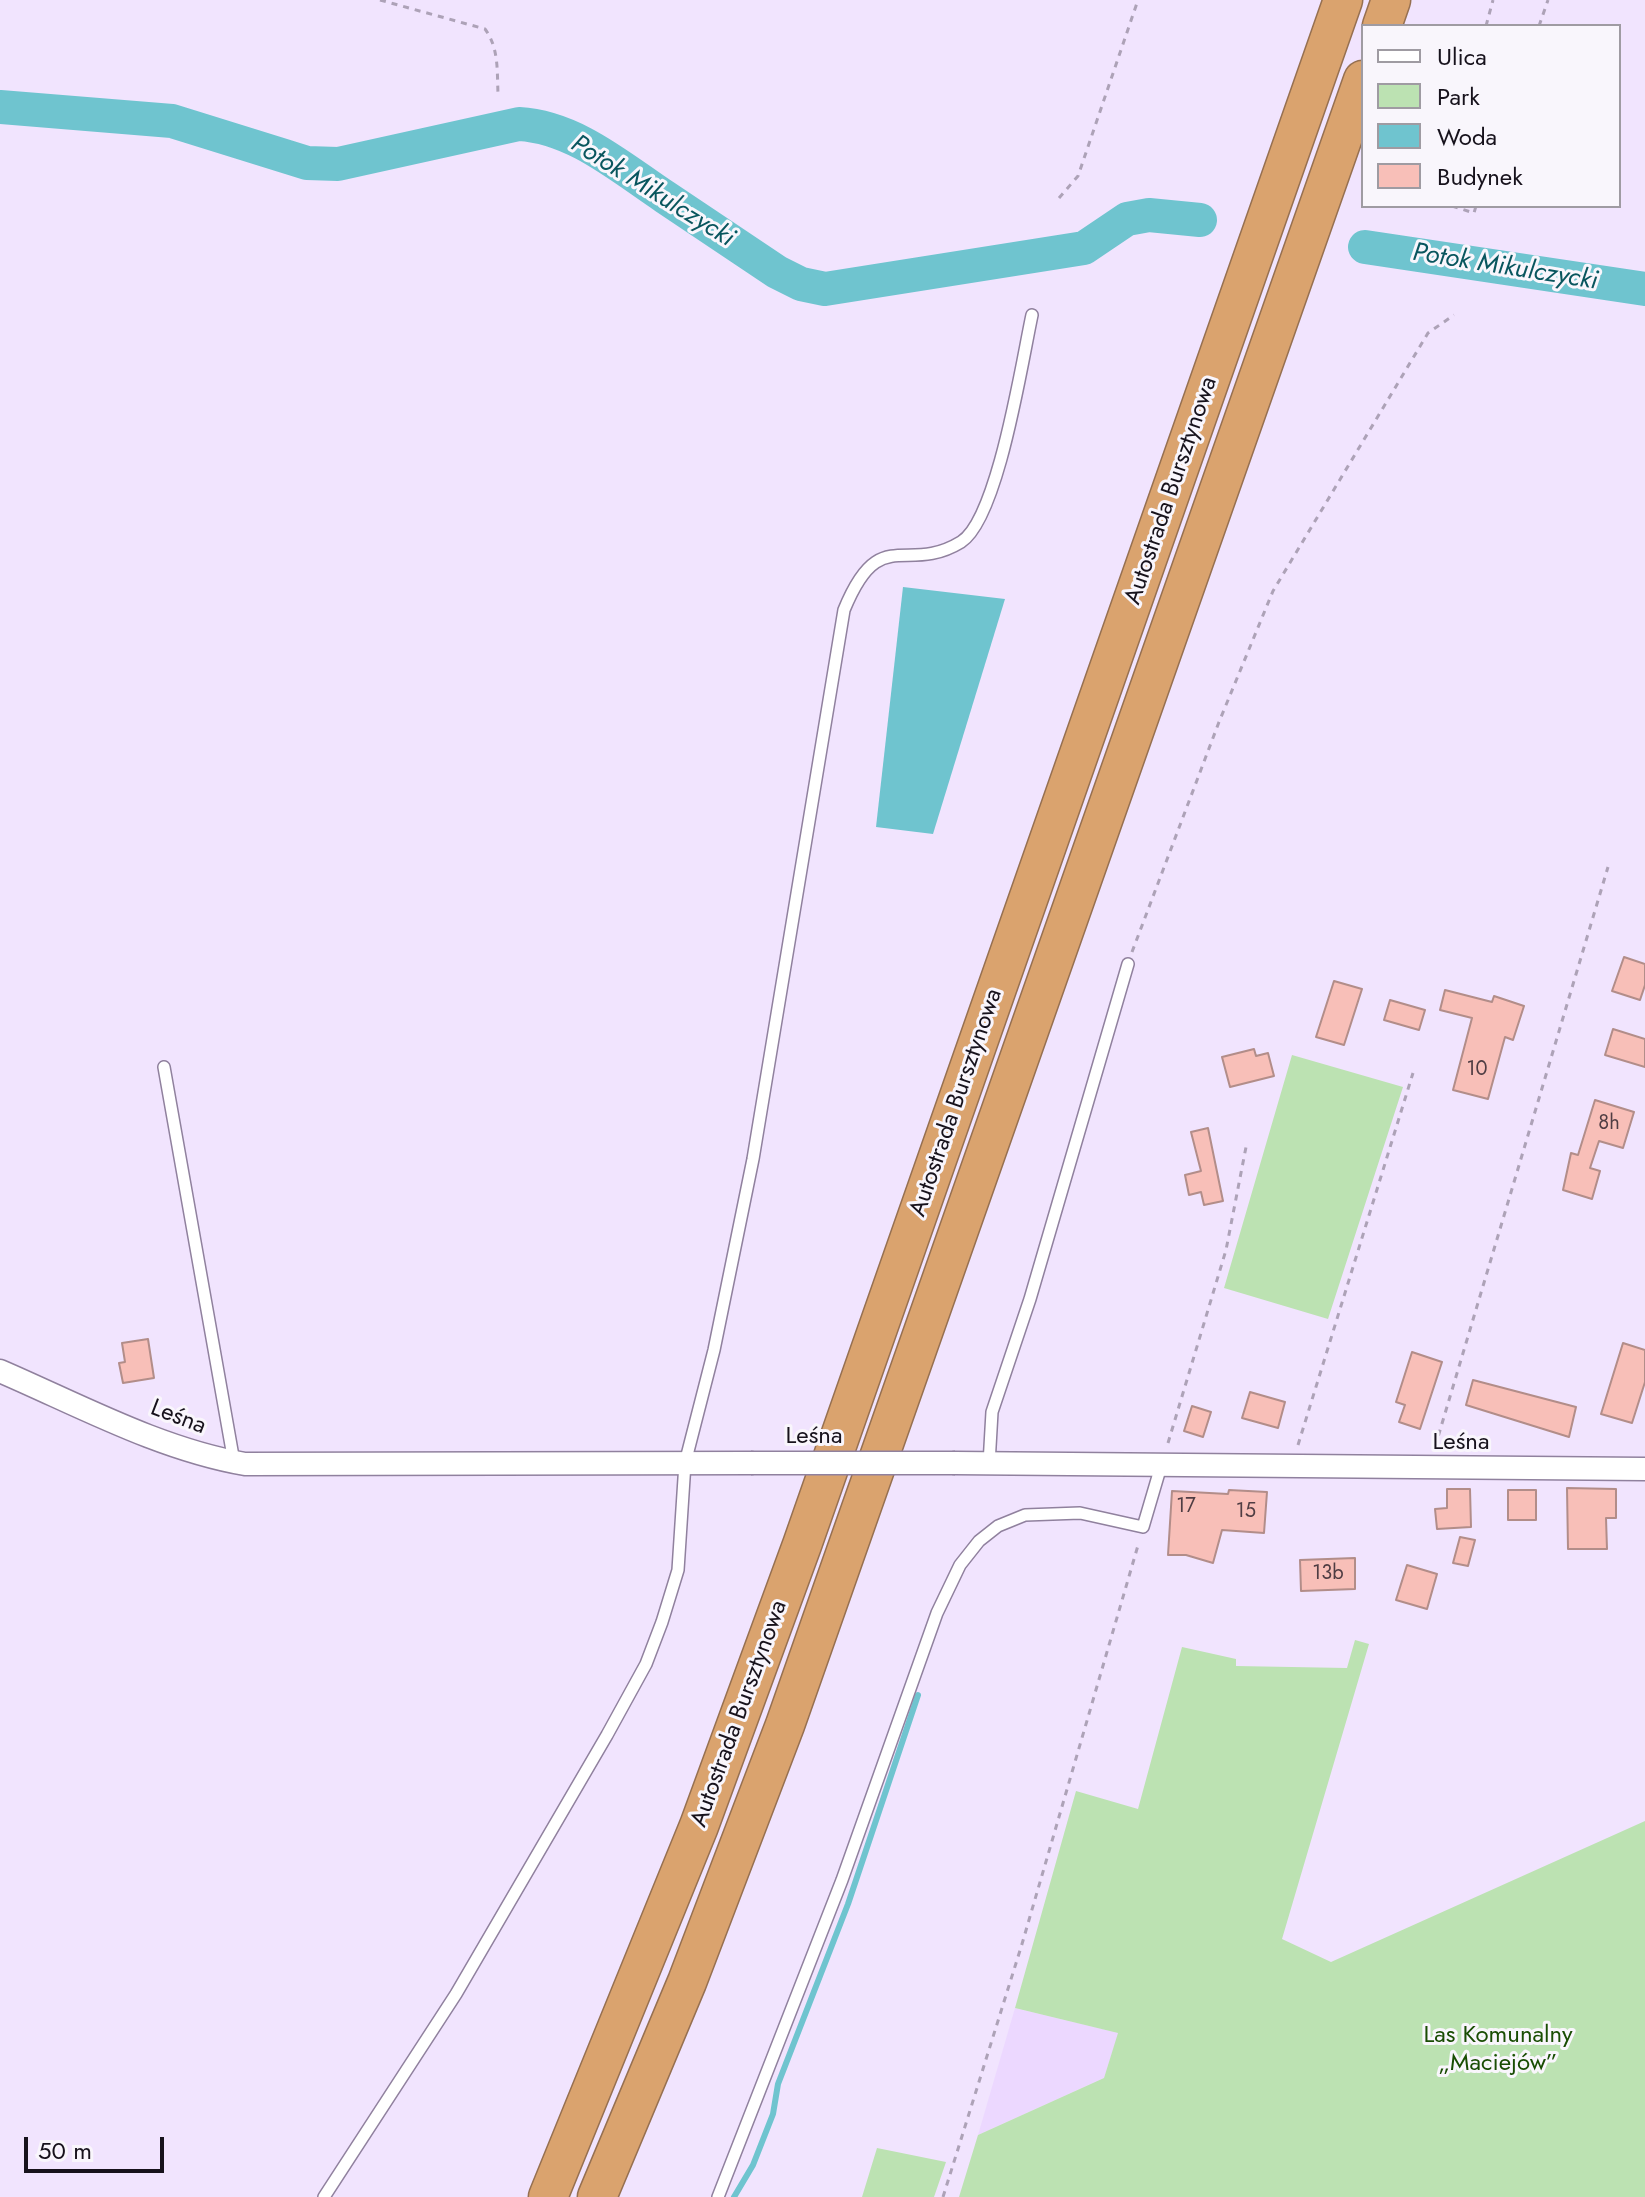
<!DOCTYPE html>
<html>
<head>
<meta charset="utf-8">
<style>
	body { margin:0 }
	#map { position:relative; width:1645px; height:2197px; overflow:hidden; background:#f1e4fe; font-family:Jost,sans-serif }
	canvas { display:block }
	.legend { position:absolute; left:1361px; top:24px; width:260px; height:184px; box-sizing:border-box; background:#f9f6fc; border:2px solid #9f9ba2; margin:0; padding:10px 14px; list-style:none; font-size:24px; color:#17121c }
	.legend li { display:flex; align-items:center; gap:16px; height:40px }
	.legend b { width:40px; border:2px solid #9f9ba2 }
	.scale { position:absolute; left:24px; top:2137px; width:140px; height:36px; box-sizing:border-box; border:4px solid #17121c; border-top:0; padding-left:10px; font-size:24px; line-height:28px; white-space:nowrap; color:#17121c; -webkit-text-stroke:6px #f9f6fc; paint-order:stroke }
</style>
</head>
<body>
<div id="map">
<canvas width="1645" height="2197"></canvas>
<ul class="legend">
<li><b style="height:10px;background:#fff"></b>Ulica</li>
<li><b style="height:22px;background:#bce2b2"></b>Park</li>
<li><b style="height:22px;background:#6fc4cf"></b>Woda</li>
<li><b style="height:22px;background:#f8bfb8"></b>Budynek</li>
</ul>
<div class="scale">50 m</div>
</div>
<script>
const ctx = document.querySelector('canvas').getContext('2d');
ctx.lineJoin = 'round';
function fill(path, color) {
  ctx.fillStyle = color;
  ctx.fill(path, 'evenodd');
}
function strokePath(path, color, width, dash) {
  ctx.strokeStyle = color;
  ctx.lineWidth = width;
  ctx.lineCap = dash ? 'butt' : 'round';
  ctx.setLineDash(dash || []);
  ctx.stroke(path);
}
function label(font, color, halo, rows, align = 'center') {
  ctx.font = font + ' Jost,sans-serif';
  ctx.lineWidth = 6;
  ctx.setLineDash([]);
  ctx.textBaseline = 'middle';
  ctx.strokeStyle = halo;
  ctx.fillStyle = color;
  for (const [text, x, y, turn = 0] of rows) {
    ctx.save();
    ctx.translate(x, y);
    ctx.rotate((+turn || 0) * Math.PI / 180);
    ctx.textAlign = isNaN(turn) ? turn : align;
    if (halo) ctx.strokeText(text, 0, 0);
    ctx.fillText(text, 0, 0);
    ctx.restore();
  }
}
fill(new Path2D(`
	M1015,2008l104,25 -15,45 -126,57z`), '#ecd8ff');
fill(new Path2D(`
	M1292,1055l111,32 -75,232 -104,-31z
	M1355,1640l14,4 -87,295 49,23 314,-141v376h-686l19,-62 126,-57 14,-45 -103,-25 61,-217 62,18 44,-162 54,12v7l111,2z
	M877,2148l69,14 -12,35h-72z`), '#bce2b2');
fill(new Path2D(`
	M903,587l102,12 -72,235 -57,-7z`), '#6fc4cf');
strokePath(new Path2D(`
	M734,2197l19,-32 20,-51 5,-30 70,-180 70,-209`), '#6fc4cf', 6);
strokePath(new Path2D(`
	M0,107l172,14 135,42 31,1 181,-40c55,3 101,43 146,73 37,25 75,50 112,75l24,12 24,5 259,-41 43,-29 22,-4 51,5
	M1365,247l280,42`), '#6fc4cf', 34);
const building = new Path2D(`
	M1624,957l21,7v21l-5,15 -28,-9z
	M1334,981l28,8 -18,56 -28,-8z
	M1445,990l47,12 2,-6 30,10 -11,34 -8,-3 -17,62 -35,-9 19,-72 -32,-8z
	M1390,1000l35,10 -6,20 -35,-10z
	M1613,1029l32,10v28l-40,-12z
	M1254,1049l2,7 12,-3 6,23 -44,11 -8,-30z
	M1595,1100l39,12 -11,36 -24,-7 -9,27 10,3 -8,28 -29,-9 8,-37 7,2z
	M1208,1128l15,73 -19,4 -3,-13 -12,3 -4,-20 16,-4 -10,-39z
	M148,1339l6,39 -31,5 -4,-20 6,-1 -3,-19z
	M1623,1343l22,7v32l-13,41 -31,-9z
	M1412,1352l30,10 -22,67 -21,-7 6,-17 -9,-3z
	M1473,1380l103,27 -7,30 -103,-32z
	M1250,1392l35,10 -7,26 -36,-10z
	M1192,1406l19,6 -8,25 -19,-6z
	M1567,1488l49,1v29h-10l1,31h-39z
	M1447,1489h23l1,38 -34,2 -2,-20 12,-1z
	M1229,1490l38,2 -3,41 -42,-3 -9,33 -27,-8h-18l4,-64 56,3z
	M1508,1490h28v30h-28z
	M1460,1537l15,3 -7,26 -15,-3z
	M1355,1558v31l-54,2 -1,-31z
	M1407,1565l30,9 -10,35 -31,-9z`);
fill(building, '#f8bfb8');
strokePath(building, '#b28d89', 2);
const lane = new Path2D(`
	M164,1067l70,395
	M989,1464l3,-52 38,-113 98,-335
	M324,2197l132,-203 151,-259 39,-71 16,-42 16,-52 7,-107 29,-113 39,-191 91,-549c36,-88 61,-34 117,-68 37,-23 61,-181 71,-227
	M718,2197l124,-317 95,-267 23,-48 19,-24 19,-15 27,-11 55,-2 63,14 18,-61`);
const street = new Path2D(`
	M0,1371c79,34 159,78 245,93l506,-1
	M955,1463l690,6`);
const highway = new Path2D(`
	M1382,26l9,-26
	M548,2197l151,-371 103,-281 541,-1545
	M597,2197l90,-215 98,-257 578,-1645`);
strokePath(lane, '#90819e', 14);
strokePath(street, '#90819e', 25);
strokePath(highway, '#967051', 41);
strokePath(new Path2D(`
	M380,0l105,29c14,19 12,42 13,65
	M1486,26l7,-26
	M1539,26l9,-26
	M1059,198l19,-22 60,-176
	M1452,206l22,7 2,-7
	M1132,952l87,-230 54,-131 155,-258 26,-18
	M1168,1443l58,-193 21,-108
	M1298,1445l115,-372
	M1435,1447l173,-580
	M943,2197l79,-253 117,-402`), '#ada2b7', 3, [6, 6]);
strokePath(lane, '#fff', 11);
strokePath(street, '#fff', 22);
strokePath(highway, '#daa36e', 38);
const streetBridge = new Path2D(`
	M751,1463h204`);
strokePath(streetBridge, '#90819e', 25, []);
strokePath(streetBridge, '#fff', 22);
label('20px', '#4f3d43', null, [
	["10",1477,1070],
	["8h",1609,1124],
	["17",1186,1507],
	["15",1246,1512],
	["13b",1328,1574]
]);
label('24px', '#17121c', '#f9f6fc', [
	["Autostrada Bursztynowa",1172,491,-71],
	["Autostrada Bursztynowa",957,1103,-71],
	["Leśna",178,1418,21],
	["Leśna",814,1437],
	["Leśna",1461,1443],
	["Autostrada Bursztynowa",740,1714,-70]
]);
label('24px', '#194d03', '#f9f6fc', [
	["Las Komunalny",1498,2036],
	["„Maciejów”",1498,2064]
]);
label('italic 26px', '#09565e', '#f9f6fc', [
	["Potok Mikulczycki",652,192,32],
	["Potok Mikulczycki",1505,268,9]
]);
</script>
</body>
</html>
